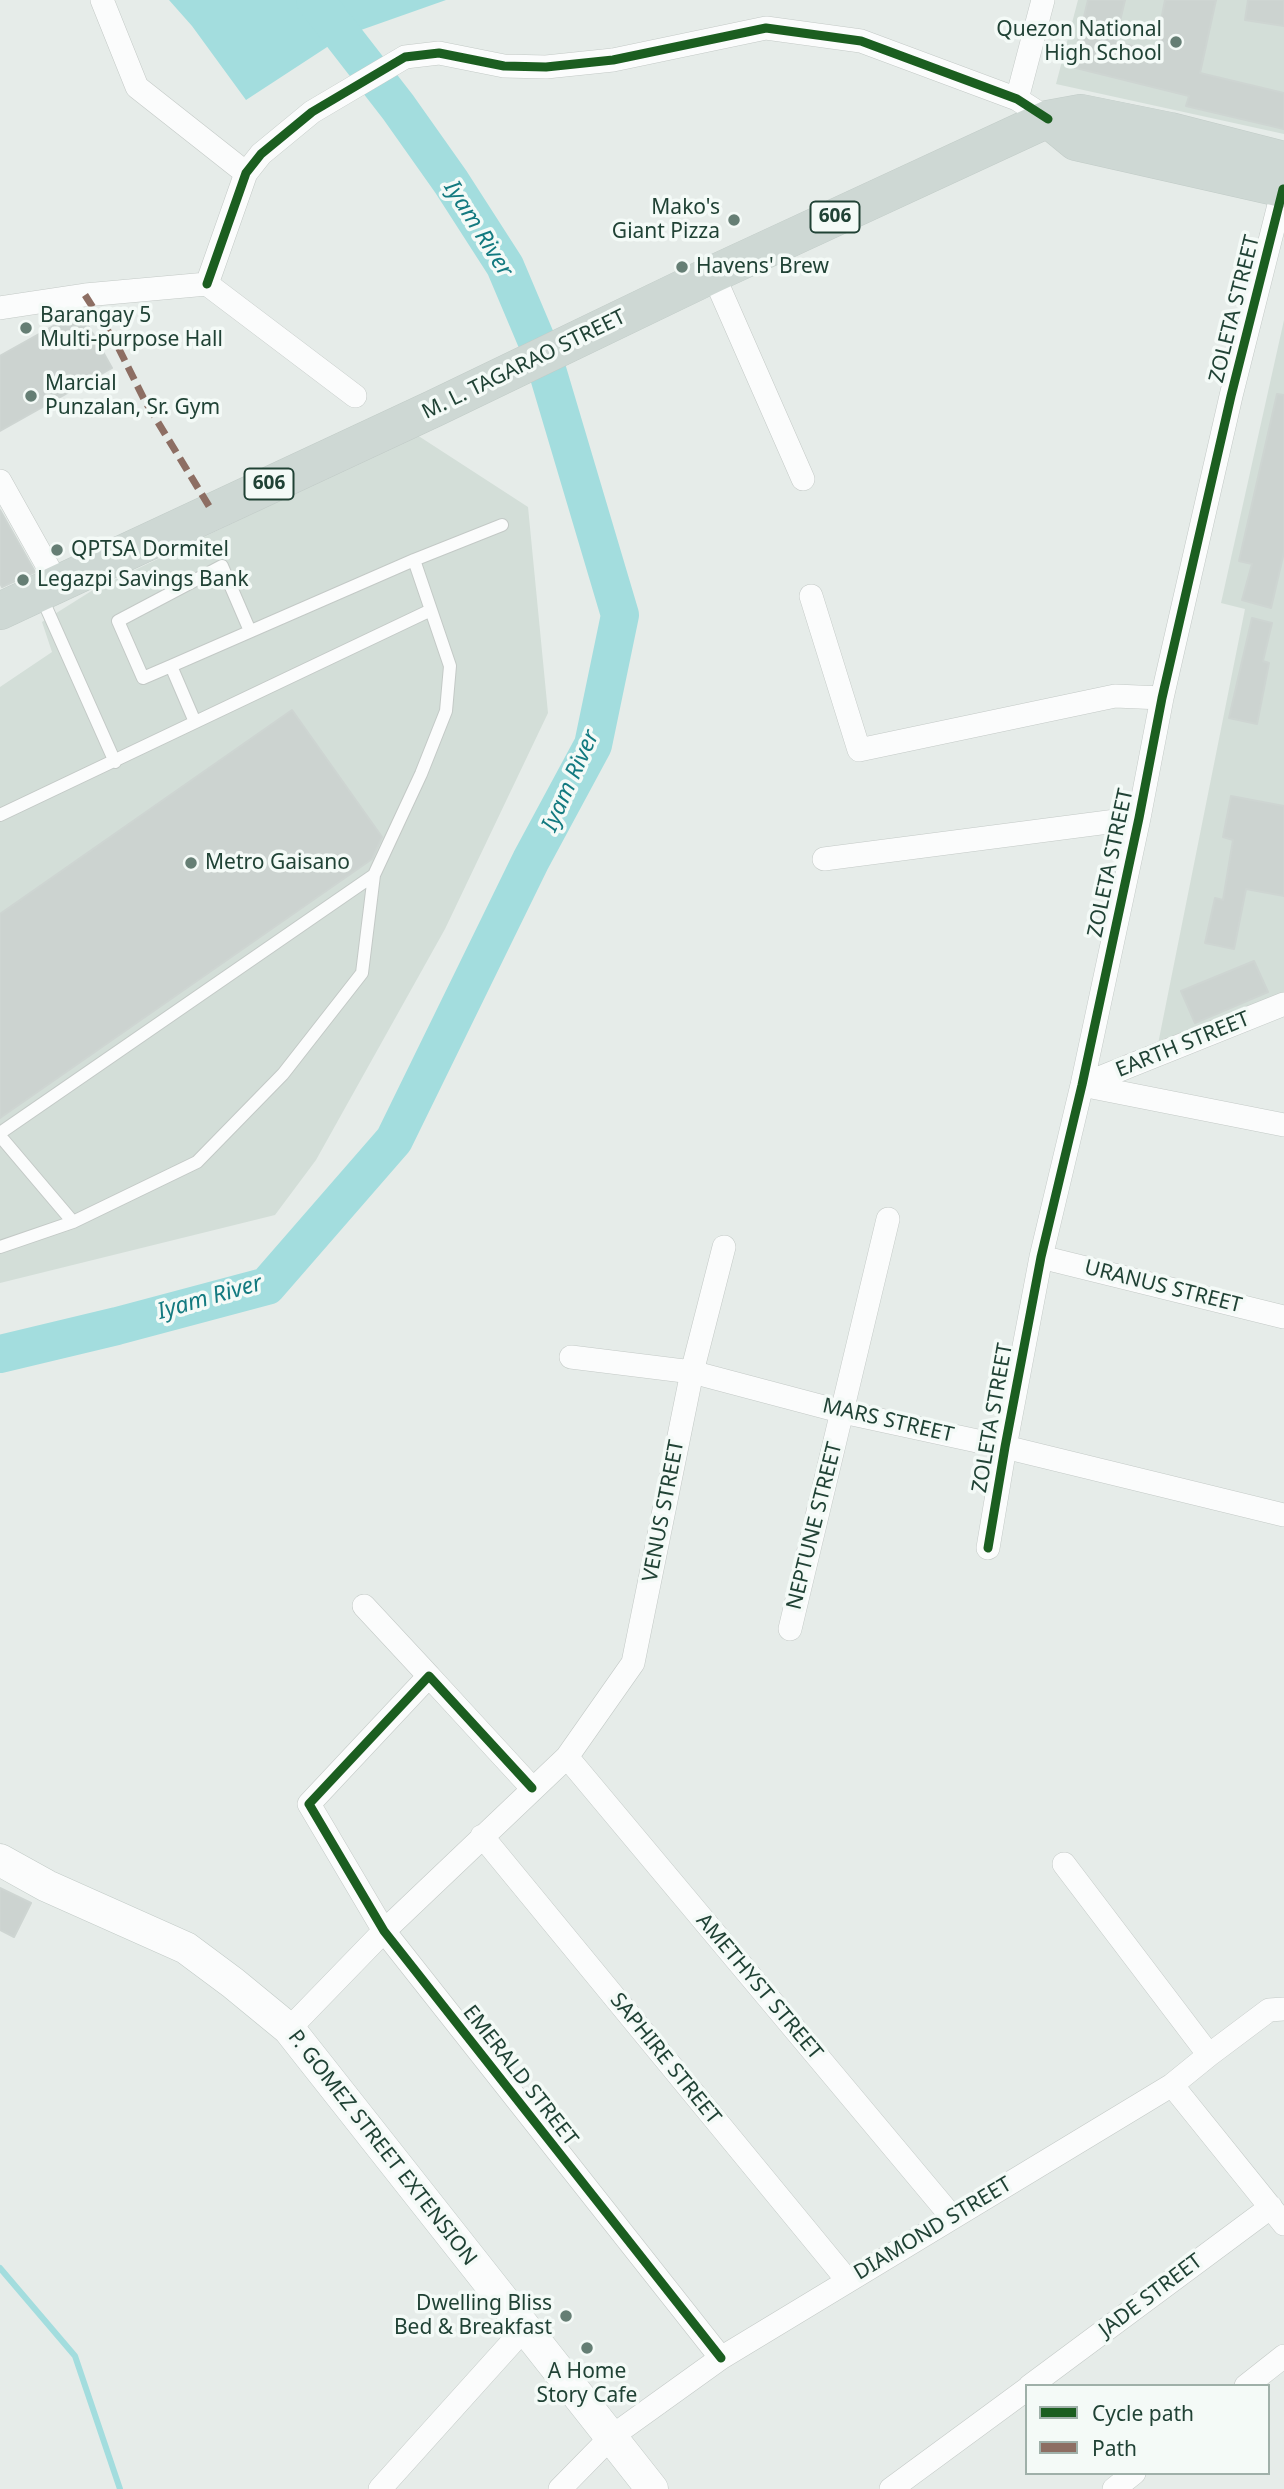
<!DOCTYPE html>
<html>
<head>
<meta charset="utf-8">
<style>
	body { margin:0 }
	#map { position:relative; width:1284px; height:2489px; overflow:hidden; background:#e6ece9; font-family:"Noto Sans",sans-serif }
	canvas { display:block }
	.legend { position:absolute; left:1025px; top:2384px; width:245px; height:91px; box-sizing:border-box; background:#f4faf7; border:2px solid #9fb0a9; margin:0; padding:9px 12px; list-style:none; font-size:21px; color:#204235 }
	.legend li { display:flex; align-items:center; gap:14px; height:35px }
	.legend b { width:35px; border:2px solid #9fb0a9 }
</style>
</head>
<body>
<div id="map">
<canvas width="1284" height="2489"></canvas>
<ul class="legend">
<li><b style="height:9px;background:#1b5e20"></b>Cycle path</li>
<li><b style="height:9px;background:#8d6e63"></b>Path</li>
</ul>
</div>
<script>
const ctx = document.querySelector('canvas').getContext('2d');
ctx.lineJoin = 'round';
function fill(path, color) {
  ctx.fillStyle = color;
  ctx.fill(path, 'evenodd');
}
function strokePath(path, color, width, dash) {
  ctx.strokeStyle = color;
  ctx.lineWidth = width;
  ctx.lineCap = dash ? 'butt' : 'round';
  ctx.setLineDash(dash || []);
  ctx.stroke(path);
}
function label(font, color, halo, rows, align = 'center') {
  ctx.font = font + ' "Noto Sans",sans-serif';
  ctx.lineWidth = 7;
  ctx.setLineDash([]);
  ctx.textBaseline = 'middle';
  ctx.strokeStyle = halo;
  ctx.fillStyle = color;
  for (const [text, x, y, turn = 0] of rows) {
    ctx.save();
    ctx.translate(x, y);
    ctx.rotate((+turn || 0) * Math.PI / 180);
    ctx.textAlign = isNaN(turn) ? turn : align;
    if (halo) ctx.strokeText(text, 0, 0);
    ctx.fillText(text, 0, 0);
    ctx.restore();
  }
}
fill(new Path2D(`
	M1078,0h206v134l-228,-50z
	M1284,320v675l-126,49 87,-435 -24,-6z
	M417,435l111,72 20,206 -103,216 -129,231 -41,55 -275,68v-596l52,-35 -10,-30 51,-32z`), '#d3ded8');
fill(new Path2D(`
	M169,0h277l-102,36 -98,64 -54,-74z`), '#a3ddde');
strokePath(new Path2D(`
	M0,2268l75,88 45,133`), '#a3ddde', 6);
strokePath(new Path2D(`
	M0,1354l117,-28 150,-40 127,-146 137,-280 62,-115 27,-130 -77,-259 -38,-90 -54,-84 -53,-75 -83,-107`), '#a3ddde', 38);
const building = new Path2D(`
	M1088,0h37l-10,42 40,9 10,-51h51l-16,73 84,20v36l-98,-23 3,-10 -117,-29z
	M1248,0h36v26l-39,-6z
	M80,311l32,57 -112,63v-75z
	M1277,394l7,1v157l-13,56 -29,-8 10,-36 -13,-3z
	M0,510l35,62 -33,15 -2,-4z
	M1252,618l20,5 -9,38 6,2 -12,61 -28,-6z
	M292,710l90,127 -10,22 -372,259v-204z
	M1231,796l53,10v90l-38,-7 -12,60 -29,-6 10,-45 8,2 10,-60 -10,-3z
	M1254,961l14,31 -73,31 -14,-32z
	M0,1888l31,15 -17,34 -14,-7z`);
fill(building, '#ccd3d0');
strokePath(building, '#ced5d2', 2);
const lane = new Path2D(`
	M414,560l17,50
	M41,596l74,166
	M171,666l-28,12 -25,-57 104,-55 28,65
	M195,722l-24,-56 243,-106 88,-35
	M0,815l431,-205 19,56 -4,45 -25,63 -47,101 -374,258
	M0,1136l73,86
	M0,1247l73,-25 124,-60 86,-88 79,-101 12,-98`);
const street = new Path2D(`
	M102,0l35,87 109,86
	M1017,99l26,-99
	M713,274l90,205
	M207,284l39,-111 15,-19 51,-42 93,-55 34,-4 65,13 42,1 67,-7 153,-32 95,13 156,58 31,20
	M0,308l85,-13 122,-11 148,112
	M0,481l57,102
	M811,596l48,154 256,-54 47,2
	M824,859l315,-41
	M1082,1085l202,-81
	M1082,1085l202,40
	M1041,1257l243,60
	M571,1357l121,15 151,40 162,35 279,68
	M988,1548l17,-101 36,-190 41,-172 57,-267 23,-120 69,-302 52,-207
	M364,1606l65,70
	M790,1629l98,-410
	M567,1757l385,460
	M532,1788l-103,-112 -120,128 75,127 337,427
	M482,1836l366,445
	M1064,1864l145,191
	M289,2029l95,-98 183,-174 66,-94 59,-291 32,-125
	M1172,2085l37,-30 60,-45 15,-1
	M1030,2386l241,-179
	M1246,2386l38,-30
	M380,2489l144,-160
	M560,2489l51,-52 110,-79 451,-273 112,139
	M891,2489l136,-100
	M1114,2489l20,-16`);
const secondary = new Path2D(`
	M0,1860l47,26 139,62 47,35 56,46 363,460`);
const primary = new Path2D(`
	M1048,119l28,23 208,47
	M0,611l435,-203 278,-134 335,-155 33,-6 89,18 114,29`);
strokePath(lane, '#c3c9c6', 14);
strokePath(street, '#c3c9c6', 24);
strokePath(secondary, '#c1cac6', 33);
strokePath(primary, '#c1cbc7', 38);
strokePath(lane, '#fbfcfc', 12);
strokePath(street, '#fbfcfc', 23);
strokePath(secondary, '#fbfcfc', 32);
strokePath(primary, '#ced8d4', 37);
strokePath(new Path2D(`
	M85,295l32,50 28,56 67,110`), '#8d6e63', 7, [14, 7]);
strokePath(new Path2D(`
	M207,284l39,-111 15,-19 51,-42 93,-55 34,-4 65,13 42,1 67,-7 153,-32 95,13 156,58 31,20
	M988,1548l17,-101 36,-190 41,-172 57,-267 23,-120 69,-302 52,-207
	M532,1788l-103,-112 -120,128 75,127 337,427`), '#1b5e20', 9);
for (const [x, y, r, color] of [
	[1176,42,7,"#657e74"],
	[734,220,7,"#657e74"],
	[682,267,7,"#657e74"],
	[26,328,7,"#657e74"],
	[31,396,7,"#657e74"],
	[57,550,7,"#657e74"],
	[23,580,7,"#657e74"],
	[191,863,7,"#657e74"],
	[566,2316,7,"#657e74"],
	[587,2348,7,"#657e74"]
]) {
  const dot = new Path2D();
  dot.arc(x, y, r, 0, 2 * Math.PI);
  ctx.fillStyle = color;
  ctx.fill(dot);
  strokePath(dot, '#f4faf7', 2.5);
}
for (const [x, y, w] of [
	[835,217,49],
	[269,484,49]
]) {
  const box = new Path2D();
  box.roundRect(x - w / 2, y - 15.5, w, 31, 5);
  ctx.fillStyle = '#f4faf7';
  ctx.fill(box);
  strokePath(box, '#204235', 2);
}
label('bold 19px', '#204235', null, [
	["606",835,217],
	["606",269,484]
]);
label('21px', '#204235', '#f4faf7', [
	["Quezon National",1162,30,"right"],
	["High School",1162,54,"right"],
	["Mako's",720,208,"right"],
	["Giant Pizza",720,232,"right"],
	["Havens' Brew",696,267],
	["Barangay 5",40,316],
	["Multi-purpose Hall",40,340],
	["Marcial",45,384],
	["Punzalan, Sr. Gym",45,408],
	["QPTSA Dormitel",71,550],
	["Legazpi Savings Bank",37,580],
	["Metro Gaisano",205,863],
	["Dwelling Bliss",552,2304,"right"],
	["Bed & Breakfast",552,2328,"right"],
	["A Home",587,2372,"center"],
	["Story Cafe",587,2396,"center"]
], 'left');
label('21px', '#204235', '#f4faf7', [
	["ZOLETA STREET",1235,309,-76],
	["M. L. TAGARAO STREET",524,365,-26],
	["ZOLETA STREET",1111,863,-78],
	["EARTH STREET",1183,1045,-22],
	["URANUS STREET",1163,1287,14],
	["ZOLETA STREET",993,1418,-80],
	["MARS STREET",888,1421,13],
	["VENUS STREET",664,1511,-79],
	["NEPTUNE STREET",815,1526,-76],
	["AMETHYST STREET",759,1987,50],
	["SAPHIRE STREET",665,2059,51],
	["EMERALD STREET",520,2076,52],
	["P. GOMEZ STREET EXTENSION",382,2148,52],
	["DIAMOND STREET",933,2229,-31],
	["JADE STREET",1151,2296,-37]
]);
label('italic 23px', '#137a80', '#f4faf7', [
	["Iyam River",478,229,58],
	["Iyam River",571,781,-66],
	["Iyam River",210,1298,-16]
]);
</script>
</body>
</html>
